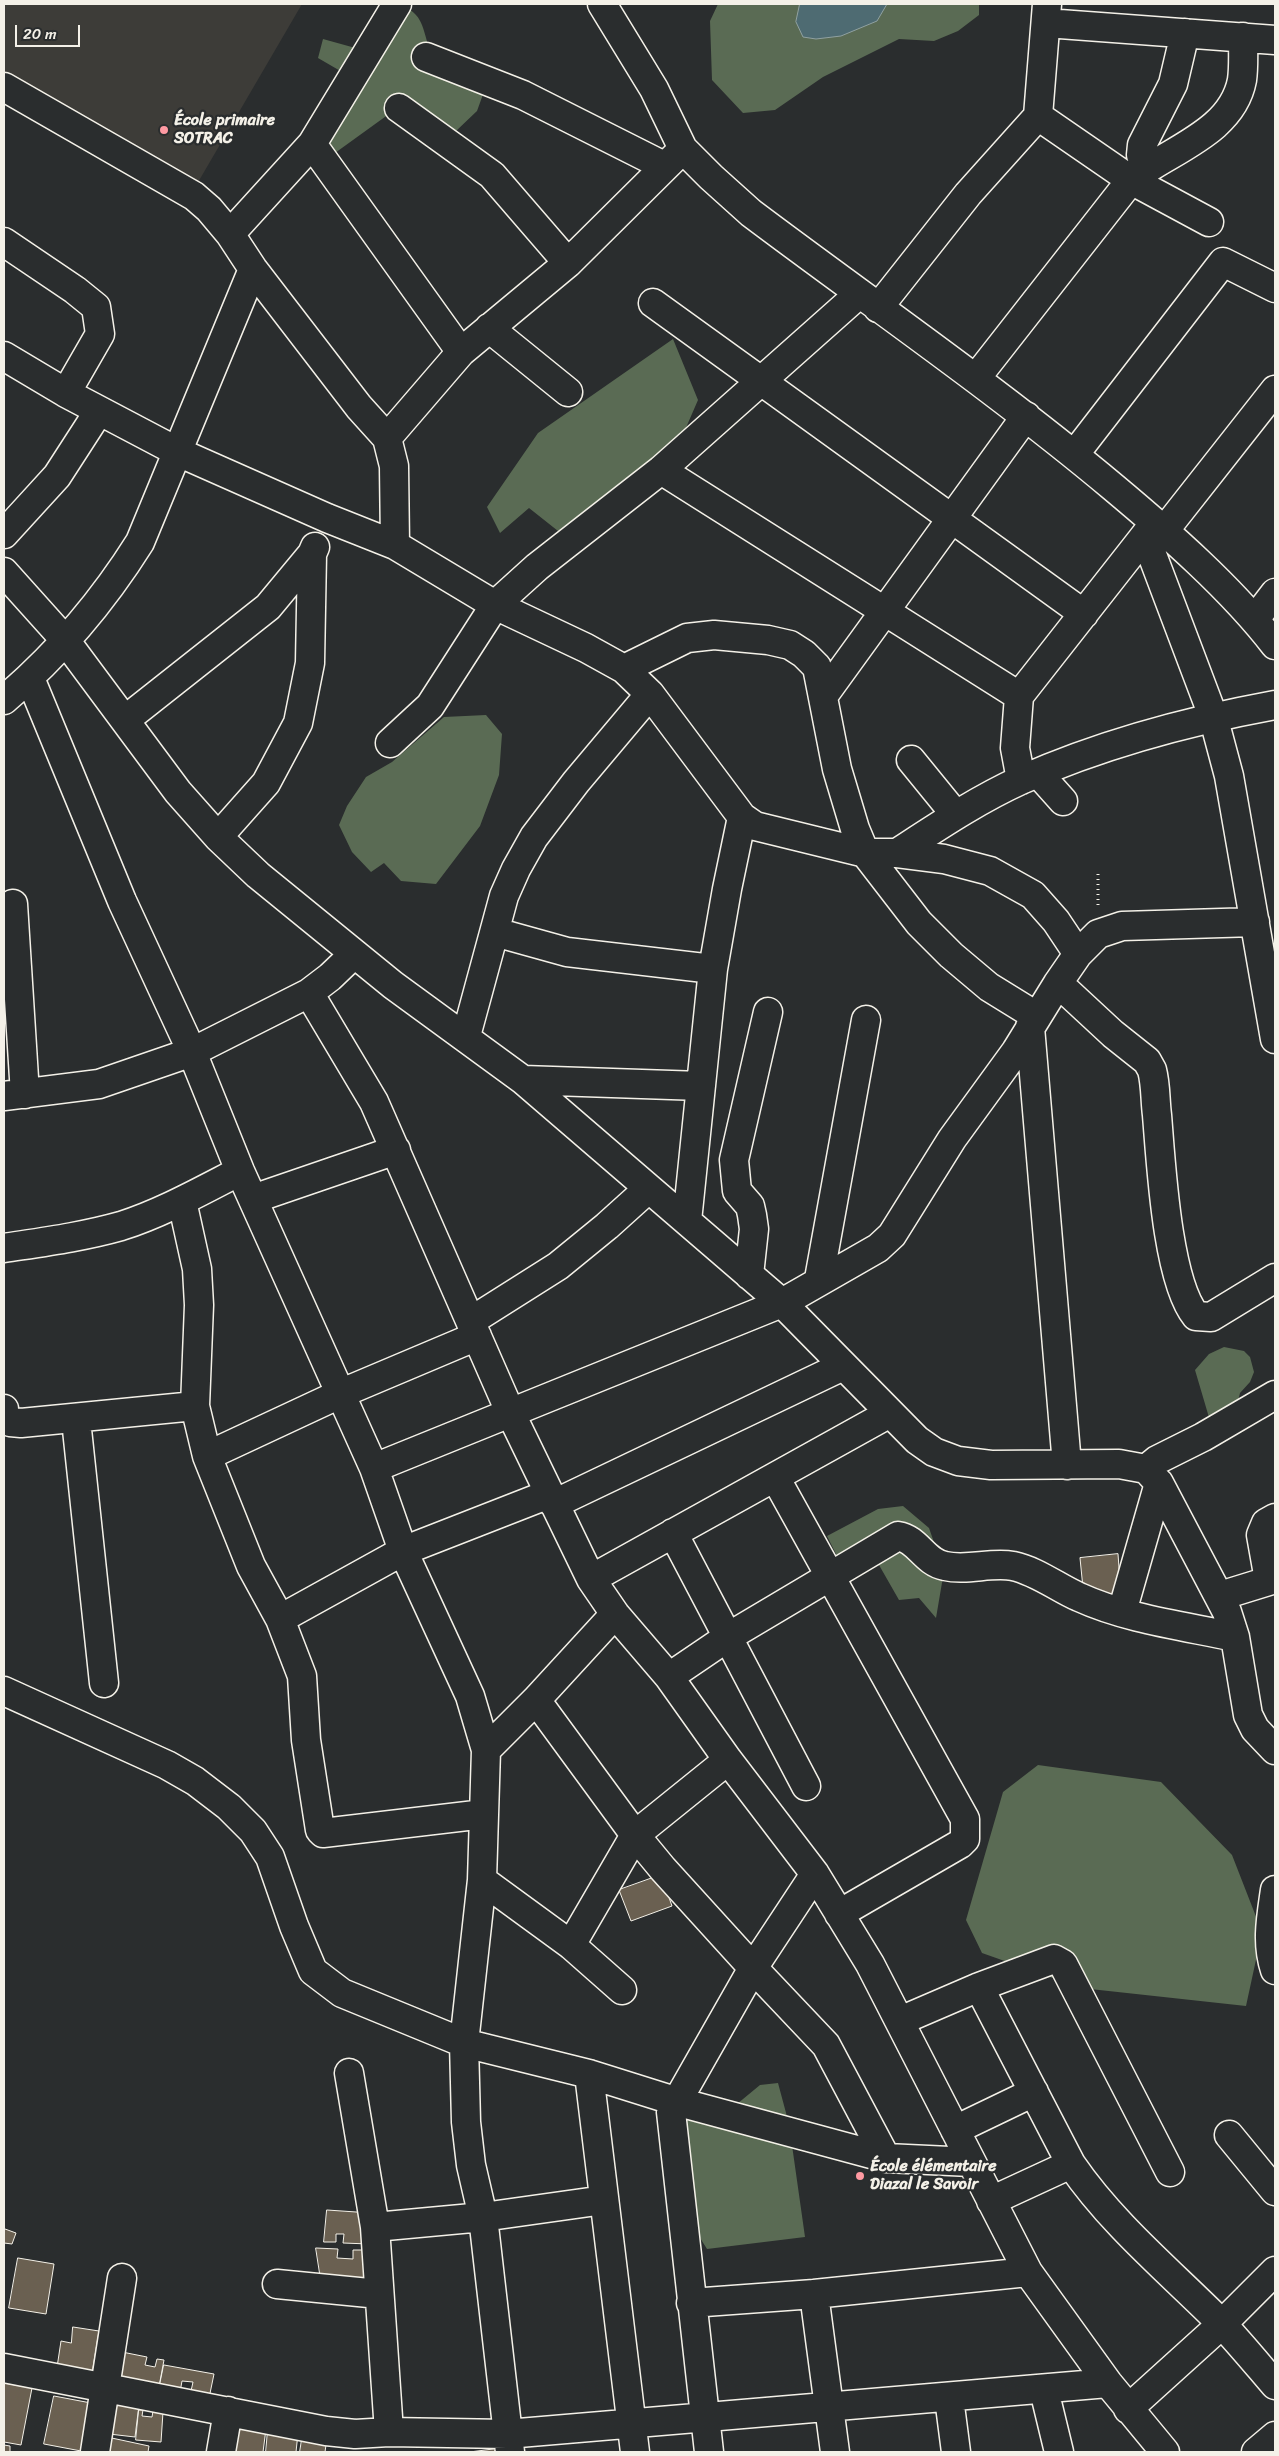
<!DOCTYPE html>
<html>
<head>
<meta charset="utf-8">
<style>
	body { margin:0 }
	#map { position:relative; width:1279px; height:2456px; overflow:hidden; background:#2a2d2e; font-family:Sriracha,sans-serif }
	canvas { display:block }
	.frame { position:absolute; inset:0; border:5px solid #f4f1e8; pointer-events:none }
	.scale { position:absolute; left:15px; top:25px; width:65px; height:22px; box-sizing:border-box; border:2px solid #f4f1e8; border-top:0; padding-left:6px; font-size:15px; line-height:18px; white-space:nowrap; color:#f4f1e8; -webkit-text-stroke:4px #2a2d2e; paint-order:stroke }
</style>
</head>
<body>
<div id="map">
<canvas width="1279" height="2456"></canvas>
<div class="frame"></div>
<div class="scale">20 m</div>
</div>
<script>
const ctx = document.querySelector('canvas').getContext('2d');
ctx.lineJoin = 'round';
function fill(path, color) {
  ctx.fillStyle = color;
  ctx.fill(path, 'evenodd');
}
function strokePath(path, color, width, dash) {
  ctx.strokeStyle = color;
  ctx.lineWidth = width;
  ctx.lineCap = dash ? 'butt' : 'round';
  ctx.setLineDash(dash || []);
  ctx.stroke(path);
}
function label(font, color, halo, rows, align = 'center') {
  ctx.font = font + ' Sriracha,sans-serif';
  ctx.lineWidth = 4.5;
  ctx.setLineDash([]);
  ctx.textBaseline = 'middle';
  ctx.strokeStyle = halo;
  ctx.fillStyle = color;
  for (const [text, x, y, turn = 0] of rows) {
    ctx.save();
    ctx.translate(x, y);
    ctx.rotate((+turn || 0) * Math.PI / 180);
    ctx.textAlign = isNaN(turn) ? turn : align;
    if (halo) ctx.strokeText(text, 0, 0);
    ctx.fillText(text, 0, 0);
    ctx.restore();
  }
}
fill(new Path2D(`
	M4,4h298l-105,180 -193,-108z`), '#3d3c38');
fill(new Path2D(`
	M396,4c26,7 26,21 33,44l61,27 -13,36 -43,41 -45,-38 -54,39 -18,-25 32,-52 -31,-18 5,-19 36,10z
	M718,4h261v11l-21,16 -24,10 -35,-2 -76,38 -48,33 -32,3 -31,-33 -2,-59z
	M673,339l25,61 -36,83 -85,63 -48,-38 -29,25 -13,-26 51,-74z
	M486,715l16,19 -3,41 -19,51 -44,58 -35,-3 -17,-18 -13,9 -19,-20 -13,-27 8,-19 19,-29 26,-15 52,-45z
	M1224,1347l20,4 6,6 4,15 -4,10 -10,11 -5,20 -22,18 -18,-61 14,-16z
	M903,1506l26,22 15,43 -8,47 -17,-20 -20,2 -20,-35 -31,13 -21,-42 51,-27z
	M1038,1765l123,17 71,73 30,77 -16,74 -165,-18 -99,-35 -16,-33 37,-128z
	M778,2083l11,41 16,113 -98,12 -41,-65 1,-76 70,-4 23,-19z`), '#5a6b54');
const water = new Path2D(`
	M800,4h87l-10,17 -36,15 -25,3 -13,-2 -7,-15z`);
fill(water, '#4e6b72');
strokePath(water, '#90a1a1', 1);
const building = new Path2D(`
	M1118,1554l3,41 -37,3 -4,-40z
	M661,1875l11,31 -41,15 -12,-31z
	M327,2210l44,3 -2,31 -26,-1 1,-9h-8v8h-12z
	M5,2229l11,4 -4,11 -8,-1z
	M316,2248l22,1 -1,9 16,1v-9h15l2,33 -49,-3z
	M18,2258l36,6 -8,50 -37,-6z
	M73,2327l26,4 -8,49 -35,-6 5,-33 10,2z
	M117,2351l30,6 -2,8 10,2 2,-8 7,1 -6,32 -47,-9z
	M164,2365l50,9 -6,29 -19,-3 4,-18 -11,-1 -3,17 -21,-4z
	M4,2383l28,5 -11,57 -17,-3z
	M54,2396l37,7 -10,48 -37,-7z
	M113,2402l26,3 -4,32 -26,-3z
	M139,2410h4l-1,6 10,1 1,-6 10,1 -2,30 -25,-2z
	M234,2426l32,3 -3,23h-32z
	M268,2430l30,3 -2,19h-30z
	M107,2437l42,9 -1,6h-44z
	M302,2439l24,6 -1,7h4h-29z
	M4,2445l6,1v6h-6z
	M504,2448v4h-34z`);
fill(building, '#6a6051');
strokePath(building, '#f4f1e8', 1);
const minor = new Path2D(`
	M602,4l52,85 29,60 28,28 40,36c121,91 246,177 362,274 55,46 119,102 162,158
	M1046,23l229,17
	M426,57l97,38 141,71
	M4,87l190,109 15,13 21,25 23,35 106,138 28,31 7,28 1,79
	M399,108l93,67 76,88
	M1038,116l93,64 78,42
	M312,144l149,208
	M1146,169l-5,-14 1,-10 31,-61 12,-51
	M230,234l82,-90 85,-140
	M4,242l71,48 21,17 4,27 -34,59
	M653,303l431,311
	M878,308l90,-114 70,-78 9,-112
	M489,328l79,64
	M4,356l62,37 112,59 149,66 68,27 100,60 91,43 38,21 26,25 92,123 13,9 110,27h32l47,6 46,12 43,24 23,26 22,33
	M976,378l155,-198c38,-30 101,-47 111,-100 2,-14 1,-29 1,-43
	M387,438l74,-86 107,-89 115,-114
	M1074,455l149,-193 52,26
	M661,470l358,226
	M1164,531l111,-141
	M4,534l53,-58 42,-65
	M1145,536l68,180 16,60 46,263
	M4,572l61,68 113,152 40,45 40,38 135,110 130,95 259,223 135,137 17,12 24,9 33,4 128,-1 27,5 13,14 68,129 8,25 13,78 7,14 20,21
	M1255,619l20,-26
	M624,669l63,-31 27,-3 54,5 22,5 14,9 13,13 20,102 18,60 10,24 54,70 32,32 38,32 47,29
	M30,678l92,223 70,151 48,119 134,297 29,83 67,145 16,54 -4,130 -18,163 2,79 5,43 12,52 27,235
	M824,695l202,-279
	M4,700c53,-45 99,-99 136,-158l113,-273
	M125,720l143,-113 44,-53 3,-7
	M390,743l40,-37 65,-101 42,-38 124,-97 198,-176
	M911,760l44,54
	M1038,773l25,28
	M1021,780l-6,-32 4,-52 135,-172
	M218,837l48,-54 32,-60 12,-60 2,-109
	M897,853c40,-26 80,-53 124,-73 81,-36 167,-59 254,-75
	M13,904l12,190
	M495,932l72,20 146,17
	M1058,983l55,51 34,27 5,9c4,15 3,30 5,45 4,48 10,166 39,201l15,1 64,-39
	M309,993l65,109 137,312 80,165 24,35 54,63 59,83 87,114 55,90 158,308 80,111 57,69
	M1030,1027l37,438
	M466,1036l38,-140 12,-27 18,-32 42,-55 74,-88
	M523,1080l178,6
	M4,1096l95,-12 93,-32 117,-59 21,-16 24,-23
	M253,1199l143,-49
	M182,1201l15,68 2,36 -4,101 12,50 44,110 29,53 22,57 4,64 14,90 3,3 161,-19
	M687,1221l26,-252 14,-80 15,-72
	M4,1248c39,-6 78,-11 117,-22 41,-13 80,-35 119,-55
	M749,1275l5,-46 -2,-14 -2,-9 -13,-15 -3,-31 34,-148
	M819,1279l47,-259
	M471,1321l87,-55 49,-40 41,-37
	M4,1409v5l6,8 11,1 174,-17
	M76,1420l28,263
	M207,1456l135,-63 135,-57
	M374,1468l408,-165 96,-55 14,-13 60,-96 64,-88 42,-68 20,-29 20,-20 24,-8 133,-4
	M1146,1469l11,-9 46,-23 72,-42
	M775,1477l190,342v20l-5,5 -121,70
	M554,1504l289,-138
	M673,1533l133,253
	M591,1579l299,-166
	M1269,1580l-8,-45 5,-12 9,-5
	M1220,1596l55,-17
	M1122,1612l37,-129
	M280,1619l123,-68 146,-57
	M669,1677l59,-40 170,-101c20,3 26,26 47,30 22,5 46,-4 68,0 24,5 45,22 66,31 48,22 105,29 156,40
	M4,1691l163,74 28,16 34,26 24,24 17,26 24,69 19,45 29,22 122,50 125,31 86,27 211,57 85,4
	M536,1700l99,135 28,34 90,99 73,77 60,113
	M486,1750l50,-50 79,-86
	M482,1880l89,65 51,45
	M1275,1890c-4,28 -9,53 0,80
	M571,1945l64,-110 93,-75
	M979,1987l92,177c41,60 98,107 149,158 19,20 37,42 55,63
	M900,2021l79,-34 75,-28 9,5 107,208
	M349,2073l26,154 14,205
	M589,2074l46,378
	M955,2130l79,-38
	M1229,2135l46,56
	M991,2201l80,-37
	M375,2227l108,-10 121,-17
	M277,2284l102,10
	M814,2294l21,158
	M691,2303l123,-9 214,-22
	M4,2368l322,63 29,3 34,-2 118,2 601,-51
	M1044,2390l15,62
	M949,2398l7,54
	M1128,2409l94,-85 53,-53
	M95,2452l27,-174
	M221,2452l7,-41
	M709,2452l-38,-340 82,-144 62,-94
	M1256,2452l19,-16`);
strokePath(minor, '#f4f1e8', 31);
strokePath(new Path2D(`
	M1098,874v35`), '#f4f1e8', 3, [1, 4]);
strokePath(minor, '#2a2d2e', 28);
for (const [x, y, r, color] of [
	[164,130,5,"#ff9aa2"],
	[860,2176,5,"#ff9aa2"]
]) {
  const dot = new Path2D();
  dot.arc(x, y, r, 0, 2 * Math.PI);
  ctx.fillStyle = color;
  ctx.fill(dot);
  strokePath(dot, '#2a2d2e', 2);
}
label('bold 16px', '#f4f1e8', '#2a2d2e', [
	["École primaire",174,121],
	["SOTRAC",174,139],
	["École élémentaire",870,2167],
	["Diazal le Savoir",870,2185]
], 'left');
</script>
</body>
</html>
